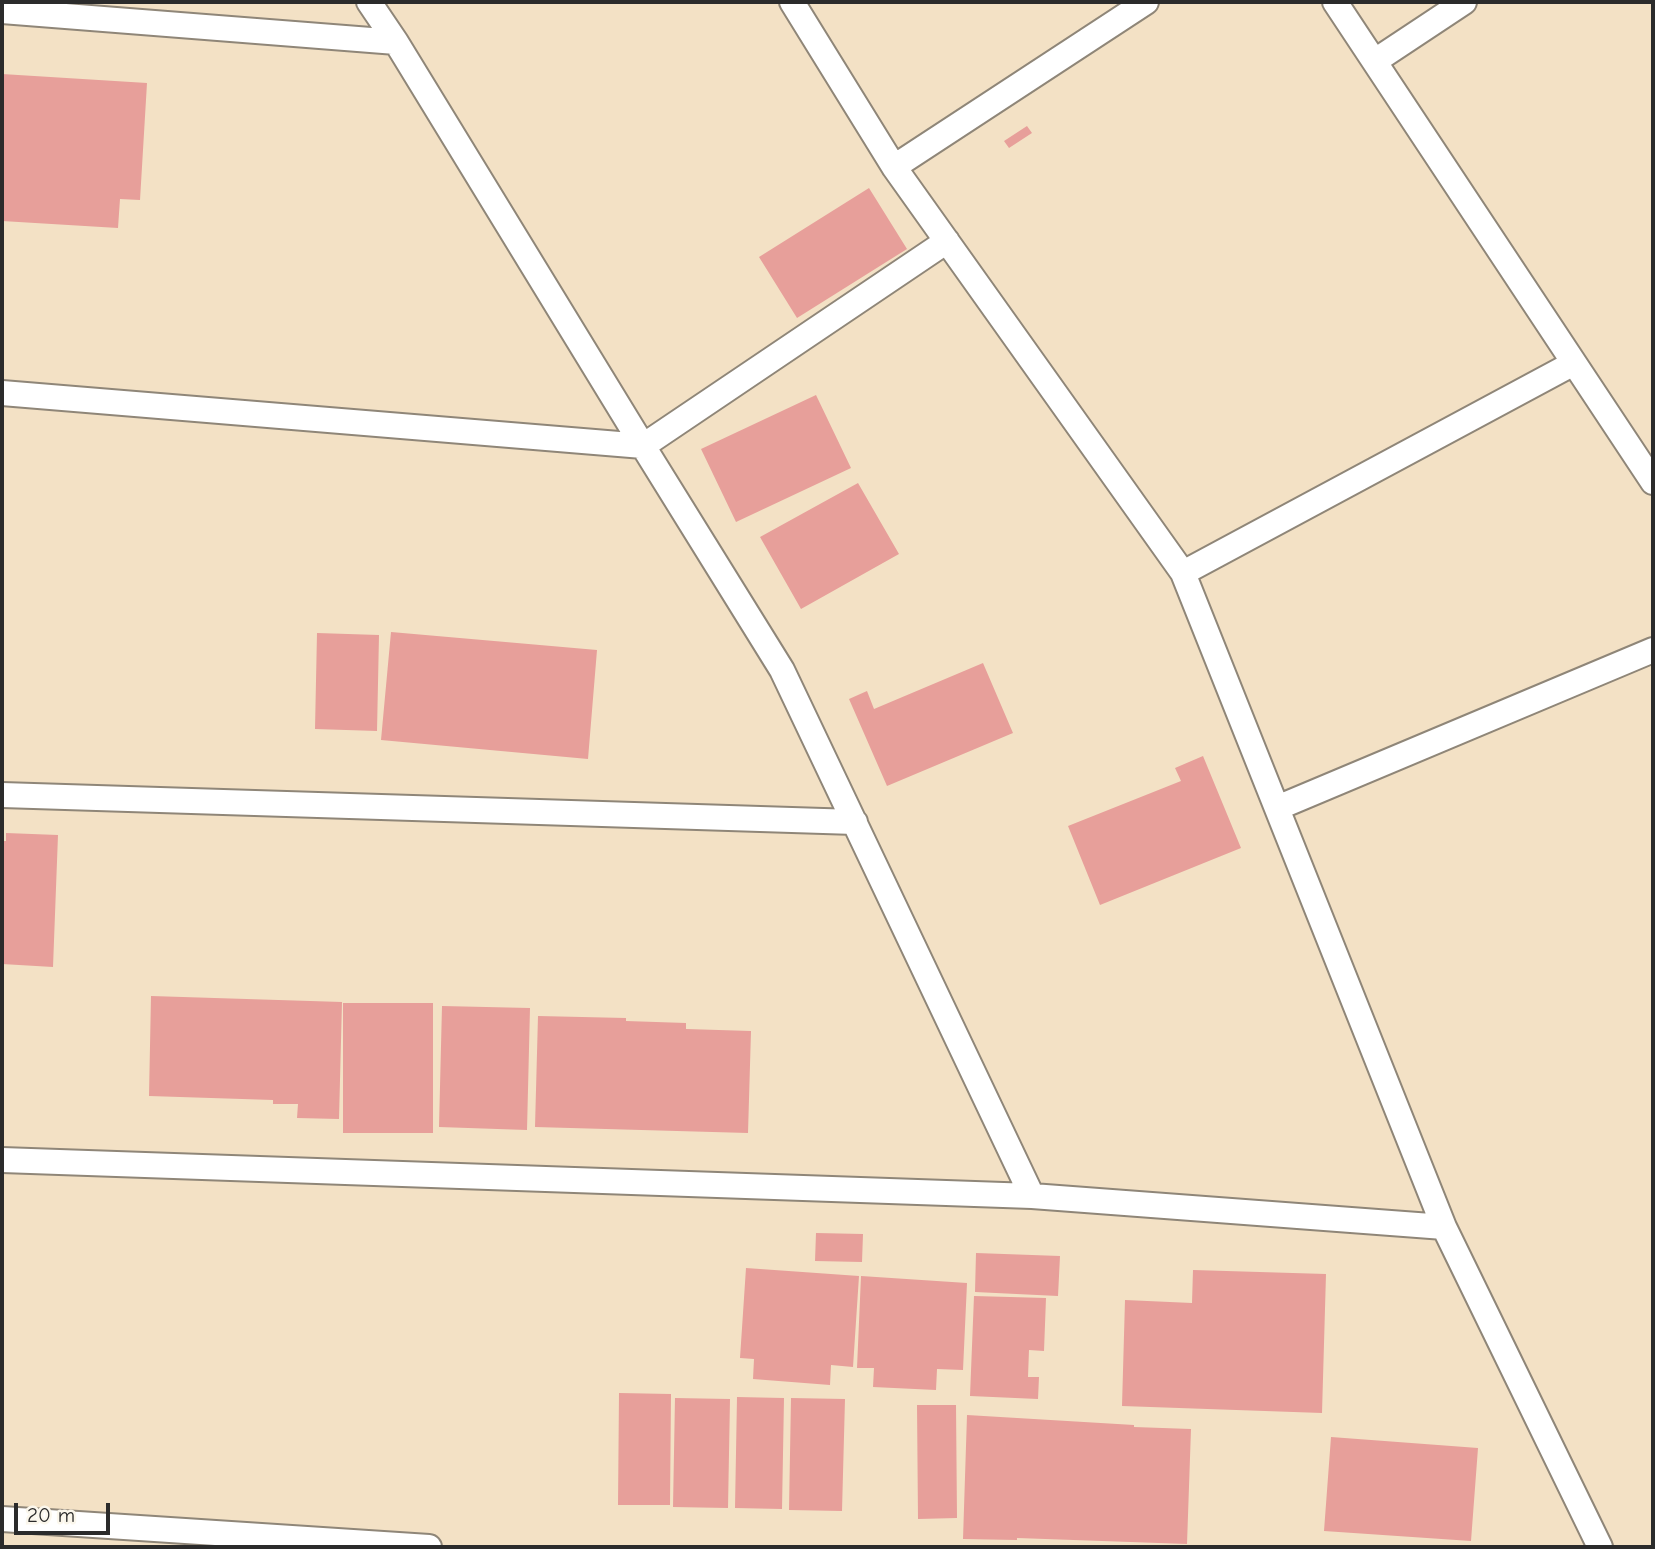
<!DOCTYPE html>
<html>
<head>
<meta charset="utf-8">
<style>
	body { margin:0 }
	#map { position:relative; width:1655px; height:1549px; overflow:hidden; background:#f3e1c5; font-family:"Comic Neue",sans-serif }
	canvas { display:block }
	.frame { position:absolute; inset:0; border:4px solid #2b2b2b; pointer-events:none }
	.scale { position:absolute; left:14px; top:1503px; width:96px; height:32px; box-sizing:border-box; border:4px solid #2b2b2b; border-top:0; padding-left:9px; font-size:21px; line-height:24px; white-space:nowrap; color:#2b2b2b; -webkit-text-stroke:5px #fbf7ec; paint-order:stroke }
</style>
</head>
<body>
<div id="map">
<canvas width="1655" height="1549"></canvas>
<div class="frame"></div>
<div class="scale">20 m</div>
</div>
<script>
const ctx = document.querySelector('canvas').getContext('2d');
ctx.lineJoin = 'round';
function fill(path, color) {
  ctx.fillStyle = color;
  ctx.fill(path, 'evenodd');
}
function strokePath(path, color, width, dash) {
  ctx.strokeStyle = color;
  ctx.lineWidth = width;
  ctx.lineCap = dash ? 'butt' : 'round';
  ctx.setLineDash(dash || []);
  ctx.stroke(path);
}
fill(new Path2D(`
	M2,74l145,9 -7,117 -20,-1 -2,29 -116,-7z
	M1027,126l5,7 -23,15 -5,-7z
	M869,188l38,61 -110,69 -38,-61z
	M816,395l35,73 -115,54 -35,-73z
	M858,483l41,71 -98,55 -41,-72z
	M391,632l206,18 -9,109 -207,-19z
	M317,633l62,2 -2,96 -62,-2z
	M983,663l30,70 -126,53 -38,-87 18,-8 7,18z
	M1203,756l38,92 -141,57 -32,-79 113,-45 -6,-13z
	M6,833l52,2 -5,132 -51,-3v-123h4z
	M151,996l191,6 -3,117 -42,-1 1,-14h-25v-4l-124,-4z
	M343,1003h90v130h-90z
	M442,1006l88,2 -3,122 -88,-3z
	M538,1016l88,2v3l60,2v6l65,2 -3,102 -213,-6z
	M816,1233l47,1 -1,28 -47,-1z
	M976,1253l84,3 -2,40 -83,-4z
	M746,1268l113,8 -6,91 -22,-2 -1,20 -77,-6 1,-20 -14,-1z
	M1193,1270l133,4 -4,139 -200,-7 3,-106 67,3z
	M861,1276l106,7 -4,87 -26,-1 -1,21 -63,-3 1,-19h-17z
	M974,1296l72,2 -2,53 -15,-1 -1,27h11l-1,22 -68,-3z
	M619,1393l52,1 -1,111h-52z
	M737,1397l47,1 -2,111 -47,-1z
	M675,1398l55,1 -2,109 -55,-1z
	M791,1398l54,1 -3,112 -53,-1z
	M917,1405h39l1,113 -39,1z
	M967,1415l167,10v2l57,2 -4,115 -170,-6v2l-54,-1z
	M1331,1437l147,11 -7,93 -147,-10z`), '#e79f9a');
const street = new Path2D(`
	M369,2l27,40 247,404 139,224 250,526
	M792,2l102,165 289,406 261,654 156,320
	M1335,2l318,480
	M2,11l394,31
	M1375,61l89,-59
	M894,167l252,-165
	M2,393l641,53 304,-205
	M1183,573l391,-210
	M2,795l853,27
	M1277,808l376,-158
	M2,1160l1030,36 412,31
	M2,1519l427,28`);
strokePath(street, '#8f8678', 28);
strokePath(street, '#fff', 24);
</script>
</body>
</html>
